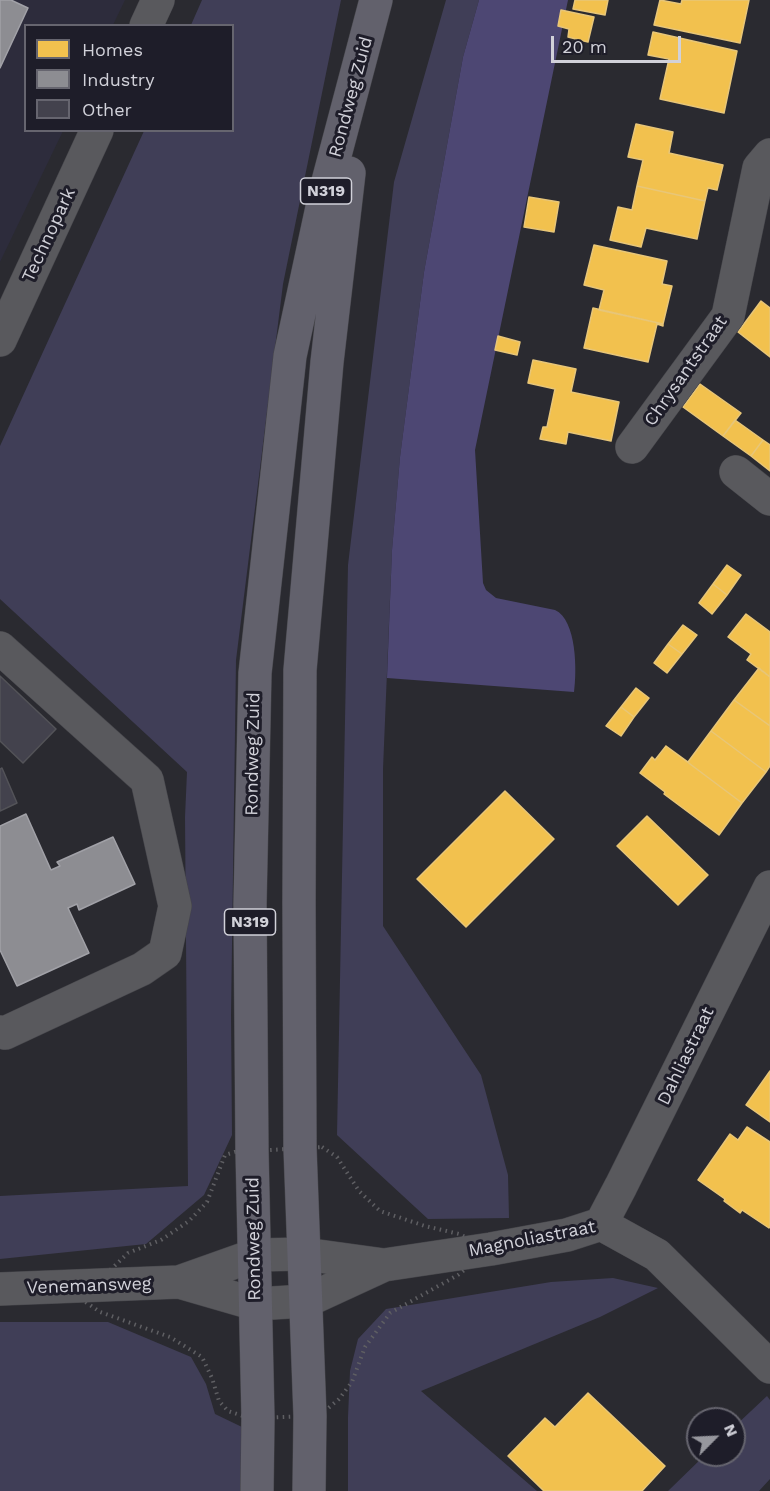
<!DOCTYPE html>
<html>
<head>
<meta charset="utf-8">
<style>
	body { margin:0 }
	#map { position:relative; width:770px; height:1491px; overflow:hidden; background:#2a2a30; font-family:"Work Sans",sans-serif }
	canvas { display:block }
	.legend { position:absolute; left:24px; top:24px; width:210px; height:108px; box-sizing:border-box; background:#1e1d29; border:2px solid #66656f; margin:0; padding:8px 10px; list-style:none; font-size:18px; color:#d1d1d9 }
	.legend li { display:flex; align-items:center; gap:12px; height:30px }
	.legend b { width:30px; border:2px solid #66656f }
	.north { position:absolute; left:686px; top:1407px; width:60px; height:60px; box-sizing:border-box; background:#1e1d29; border:2px solid #66656f; border-radius:50%; rotate:66deg; font-size:16px; font-weight:700; line-height:24px; text-align:center; color:#d1d1d9 }
	.north::after { content:''; display:block; margin:auto; width:21px; height:27px; background:#97979e; clip-path:polygon(50% 0,100% 100%,50% 72%,0 100%) }
	.scale { position:absolute; left:551px; top:36px; width:130px; height:27px; box-sizing:border-box; border:3px solid #d1d1d9; border-top:0; padding-left:8px; font-size:18px; line-height:21px; white-space:nowrap; color:#d1d1d9; -webkit-text-stroke:4px #1e1d29; paint-order:stroke }
</style>
</head>
<body>
<div id="map">
<canvas width="770" height="1491"></canvas>
<ul class="legend">
<li><b style="height:16px;background:#f2c14e"></b>Homes</li>
<li><b style="height:16px;background:#8d8d92"></b>Industry</li>
<li><b style="height:16px;background:#43424d"></b>Other</li>
</ul>
<div class="north">N</div>
<div class="scale">20 m</div>
</div>
<script>
const ctx = document.querySelector('canvas').getContext('2d');
ctx.lineJoin = 'round';
function fill(path, color) {
  ctx.fillStyle = color;
  ctx.fill(path, 'evenodd');
}
function strokePath(path, color, width, dash) {
  ctx.strokeStyle = color;
  ctx.lineWidth = width;
  ctx.lineCap = dash ? 'butt' : 'round';
  ctx.setLineDash(dash || []);
  ctx.stroke(path);
}
function label(font, color, halo, rows, align = 'center') {
  ctx.font = font + ' "Work Sans",sans-serif';
  ctx.lineWidth = 6;
  ctx.setLineDash([]);
  ctx.textBaseline = 'middle';
  ctx.strokeStyle = halo;
  ctx.fillStyle = color;
  for (const [text, x, y, turn = 0] of rows) {
    ctx.save();
    ctx.translate(x, y);
    ctx.rotate((+turn || 0) * Math.PI / 180);
    ctx.textAlign = isNaN(turn) ? turn : align;
    if (halo) ctx.strokeText(text, 0, 0);
    ctx.fillText(text, 0, 0);
    ctx.restore();
  }
}
fill(new Path2D(`
	M0,0h125l-12,25 -87,1v104l37,1 -63,131z`), '#2d2c3c');
fill(new Path2D(`
	M202,0h139l-58,284 -47,376 -5,355 1,120 -28,60 -58,49 -146,15v-63l188,-10 -3,-369 2,-45 -187,-173v-153l144,-315 88,-1v-104l-41,-1z
	M446,0h33l-16,57 -39,215 -24,185 -8,93 -9,219v157l98,149 27,100 1,43 -81,1 -91,-84 11,-570 46,-383z
	M613,1278l45,10 -58,29 -179,74 116,100h-189v-74l2,-46 8,-32 28,-30 165,-27z
	M0,1322h108l83,35 15,27 9,30 27,13 2,64h-244z
	M767,1396l3,4v79l-11,12h-91l37,-36h29v-28z`), '#403e57');
fill(new Path2D(`
	M479,0h89l-93,450 8,133 3,7 10,8 59,12c22,10 22,62 19,82l-187,-14 5,-128 8,-93 24,-185 39,-215z`), '#4d4773');
const homes = new Path2D(`
	M575,0h33l-3,15 -32,-6z
	M660,0l21,4 1,-4h67l-9,43 -86,-18z
	M561,10l33,7 -6,25 -20,-5 1,-8 -11,-3z
	M653,32l84,19 -13,62 -64,-14 9,-40 -21,-4z
	M636,124l37,8 -4,21 54,12 -6,25 -9,-2 -3,13 -68,-15 6,-26 -15,-3z
	M637,186l68,15 -8,38 -51,-11 -5,19 -31,-7 8,-33 14,3z
	M529,197l30,5 -5,30 -30,-5z
	M594,245l73,16 -5,23 10,2 -9,38 -64,-14 5,-20 -20,-5z
	M761,301l9,7v49l-32,-25z
	M593,308l70,16v2l-6,-2 -9,38 -64,-14z
	M498,336l22,6 -3,13 -22,-5z
	M533,360l43,9 -5,23 48,10 -8,39 -43,-9 -2,12 -26,-5 3,-12h4l8,-38 -27,-6z
	M700,384l41,29 -18,23 -40,-29z
	M735,420l28,20 -12,16 -28,-20z
	M763,440l7,5v26l-19,-15z
	M727,565l14,10 -14,20 -14,-11z
	M713,584l14,11 -15,19 -13,-11z
	M746,614l24,18v45l-23,-17 4,-6 -23,-17z
	M683,625l14,10 -15,19 -14,-10z
	M668,644l14,10 -15,19 -13,-10z
	M759,668l11,9v49l-36,-26z
	M636,688l13,10 -15,19 -13,-10z
	M734,700l36,26v40l-4,6 -55,-41z
	M621,707l13,10 -13,19 -15,-10z
	M711,731l55,41 -24,31 -76,-57 22,16z
	M666,746l76,57 -23,32 -55,-41 1,-2 -25,-19 12,-16 3,3z
	M505,791l49,48 -88,88 -49,-48z
	M647,816l61,59 -30,30 -61,-59z
	M770,1071v51l-24,-17z
	M747,1127l23,15v84l-1,2 -27,-18 -2,3 -16,-12 1,-2 -27,-19 32,-46 8,6z
	M588,1393l77,73 -23,25h-98l-36,-35 37,-38 10,9z`);
fill(homes, '#f2c14e');
strokePath(homes, '#e8c678', 1.5);
const industry = new Path2D(`
	M0,0h11l17,8 -28,60z
	M26,814l25,56 9,-4 -3,-4 56,-25 22,47 -56,26 -2,-6 -9,4 21,45 -72,33 -17,-36v-124z`);
fill(industry, '#8d8d92');
strokePath(industry, '#a1a1a7', 1.5);
const building = new Path2D(`
	M0,676l56,53 -33,34 -23,-22z
	M2,768l15,35 -17,8v-42z`);
fill(building, '#43424d');
strokePath(building, '#535358', 1.5);
const minor = new Path2D(`
	M146,26l12,-26
	M0,340l97,-210
	M632,447l96,-131 31,-148 11,-13
	M736,472l34,27
	M0,648l147,132 28,126 -10,47 -23,16 -137,64 -5,-1
	M601,1224l20,-38 149,-299
	M179,1282l76,22 51,-3 78,-36 107,-16 76,-14 34,-11 56,31 113,112
	M0,1289l179,-7 76,-27 49,-1 80,11`);
const major = new Path2D(`
	M257,1491l1,-73 -6,-267 -2,-247 5,-231 35,-317 36,-167 50,-189
	M309,1491l1,-75 -10,-268 -1,-246 1,-232 27,-308 22,-189`);
strokePath(minor, '#45454a', 34);
strokePath(major, '#45454a', 34);
strokePath(new Path2D(`
	M322,1147l15,10 22,34 21,20 45,15 34,8 32,15 -33,26 -68,38 -25,34 -13,35 -13,17 -13,11 -16,6 -52,2 -15,-2 -15,-5 -9,-10 -7,-23 -10,-21 -32,-20 -70,-25 -36,-25 40,-11 24,-23 33,-13 28,-19 18,-19 18,-47 10,-3z`), '#5f5f63', 4, [1.5, 4.5]);
strokePath(minor, '#59595d', 33);
strokePath(major, '#62616c', 33);
for (const [x, y, w] of [
	[326,191,51],
	[250,922,51]
]) {
  const box = new Path2D();
  box.roundRect(x - w / 2, y - 13, w, 26, 4.5);
  ctx.fillStyle = '#1e1d29';
  ctx.fill(box);
  strokePath(box, '#d1d1d9', 1.5);
}
label('bold 16px', '#d1d1d9', null, [
	["N319",326,191],
	["N319",250,922]
]);
label('18px', '#d1d1d9', '#1e1d29', [
	["Rondweg Zuid",351,97,-75],
	["Technopark",49,235,-65],
	["Chrysantstraat",686,371,-55],
	["Rondweg Zuid",253,754,-89],
	["Dahliastraat",686,1056,-64],
	["Rondweg Zuid",254,1239,-91],
	["Magnoliastraat",532,1239,-11],
	["Venemansweg",89,1286,-2]
]);
</script>
</body>
</html>
